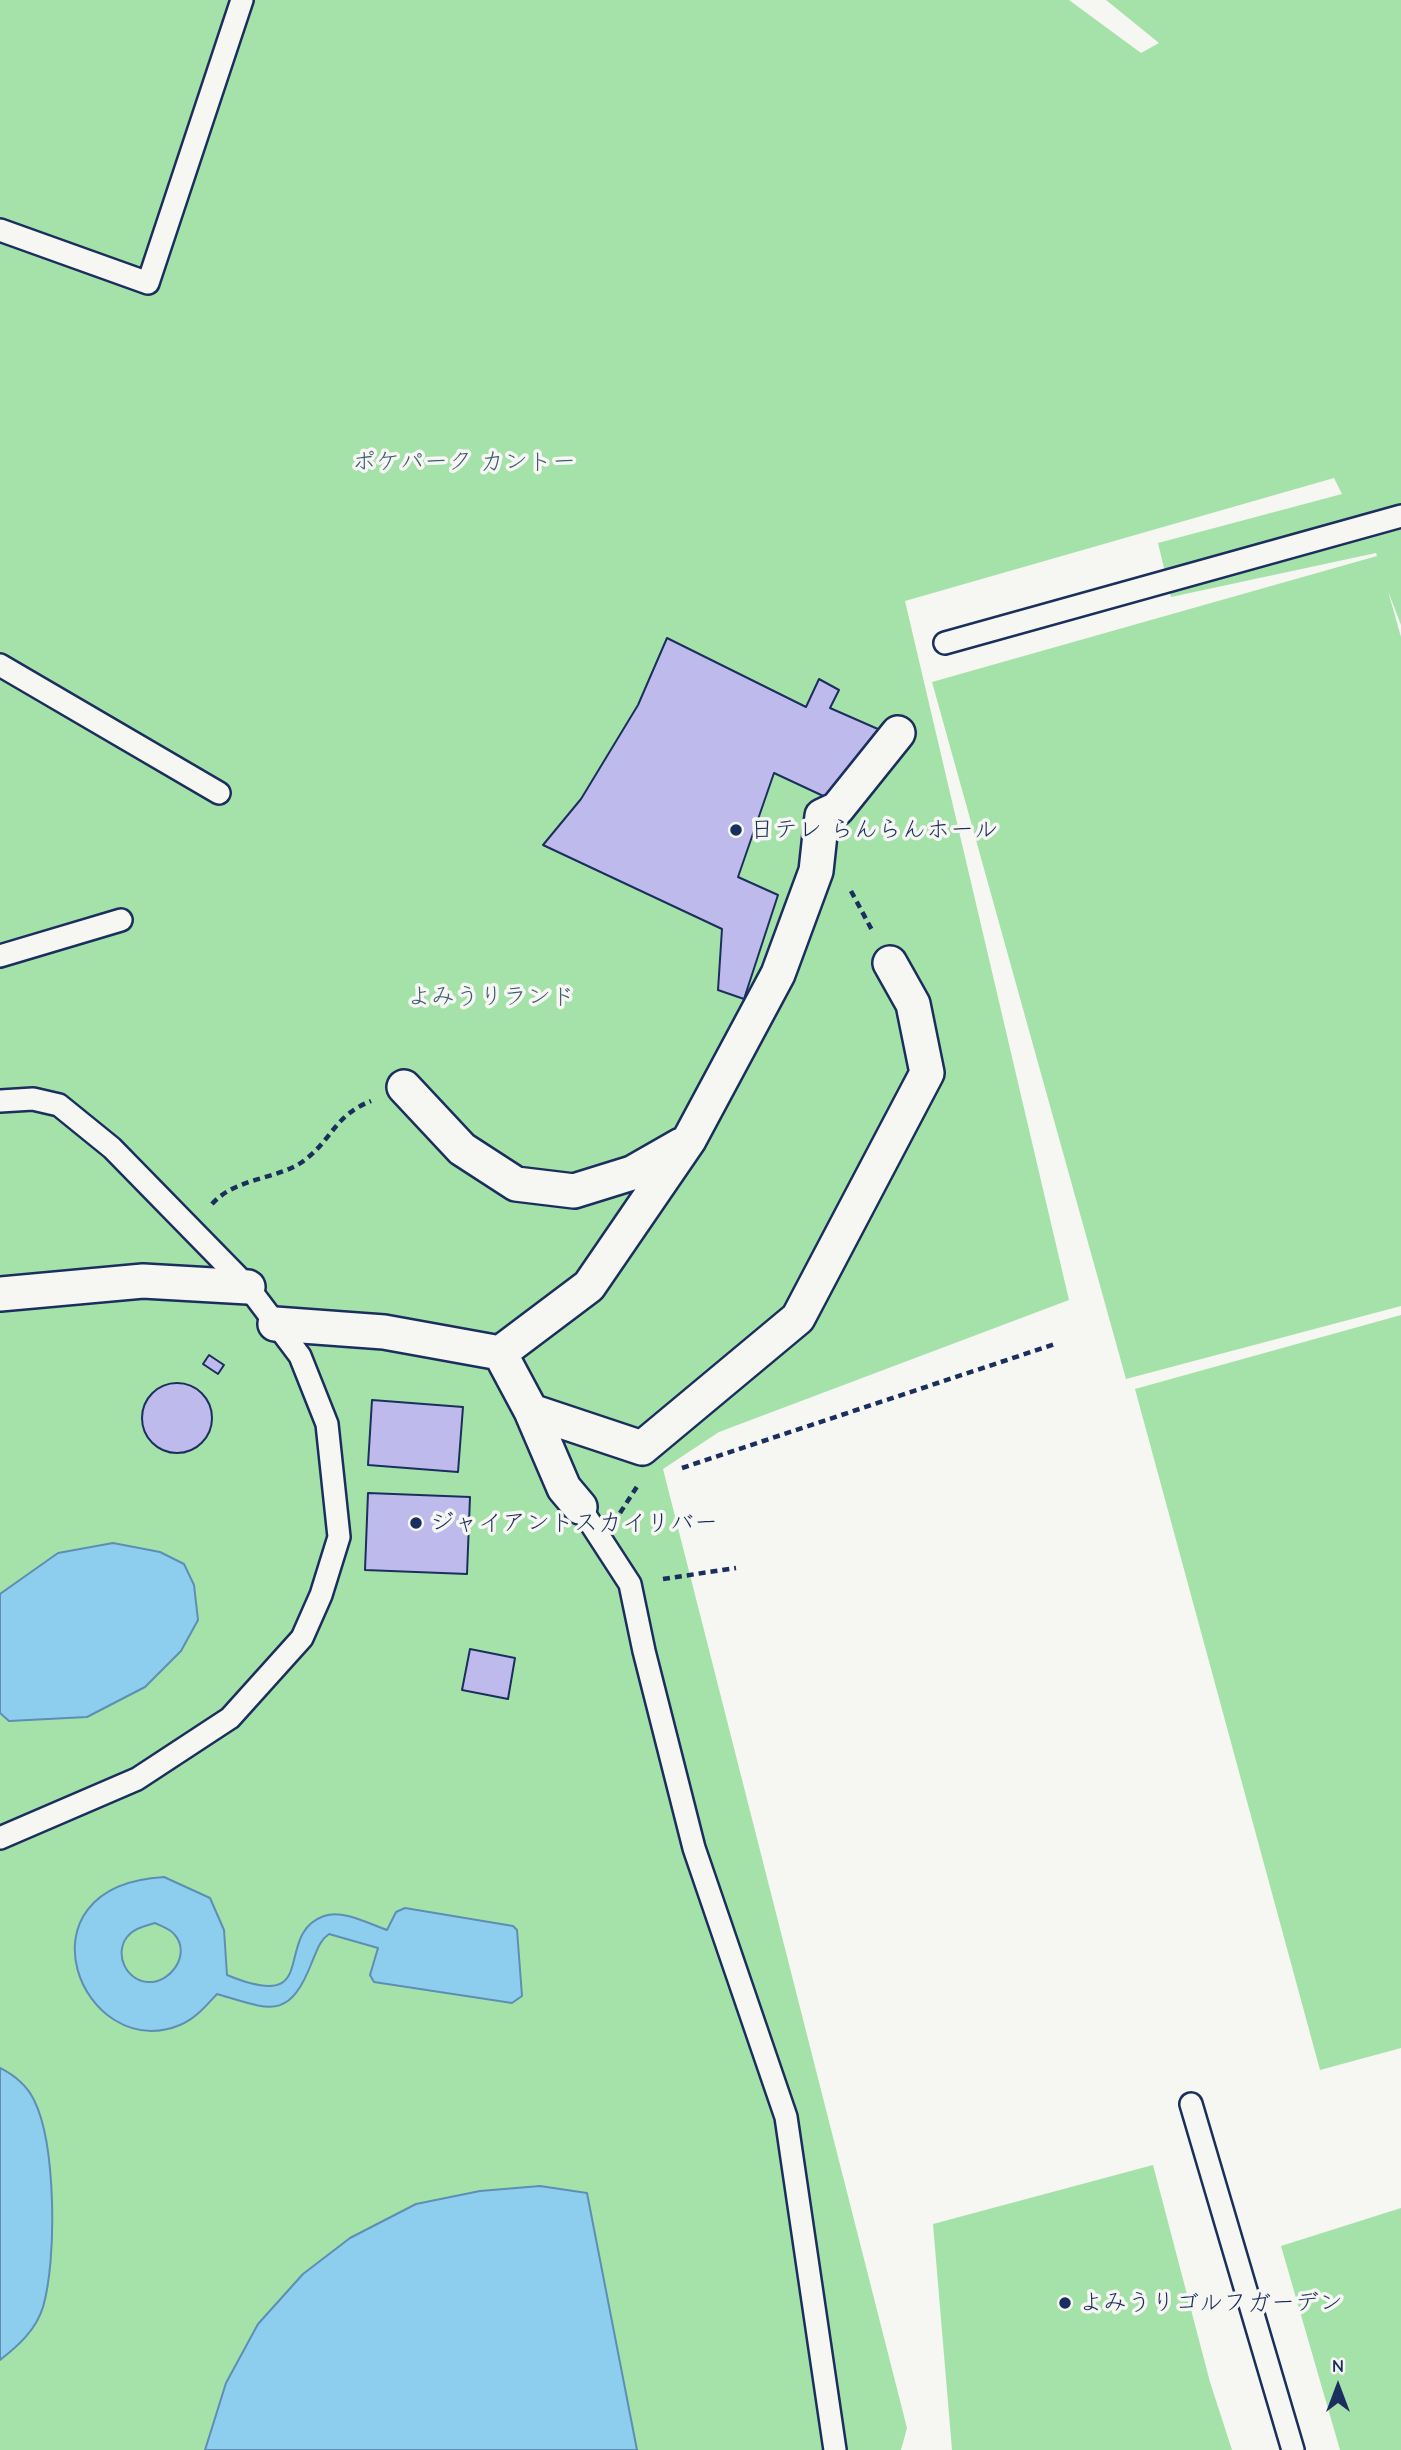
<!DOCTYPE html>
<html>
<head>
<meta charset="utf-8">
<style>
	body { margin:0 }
	#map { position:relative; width:1401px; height:2450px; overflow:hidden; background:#f6f6f2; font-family:"Comic Neue",sans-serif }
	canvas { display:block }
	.north { position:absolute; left:1303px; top:2352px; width:70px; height:70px; -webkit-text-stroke:5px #f6f6f2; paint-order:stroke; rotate:0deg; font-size:19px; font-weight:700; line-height:28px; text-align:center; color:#1b2f5e }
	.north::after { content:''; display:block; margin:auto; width:24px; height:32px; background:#1b2f5e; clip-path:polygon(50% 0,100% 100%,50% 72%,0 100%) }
</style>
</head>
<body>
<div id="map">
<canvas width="1401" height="2450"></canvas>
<div class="north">N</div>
</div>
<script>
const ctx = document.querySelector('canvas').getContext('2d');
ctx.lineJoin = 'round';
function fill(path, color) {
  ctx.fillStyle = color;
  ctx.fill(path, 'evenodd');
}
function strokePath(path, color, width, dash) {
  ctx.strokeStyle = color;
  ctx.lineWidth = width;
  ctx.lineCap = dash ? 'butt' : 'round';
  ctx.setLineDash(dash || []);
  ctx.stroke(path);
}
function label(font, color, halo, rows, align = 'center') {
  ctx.font = font + ' "Comic Neue","Klee One",sans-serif';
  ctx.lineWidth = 7;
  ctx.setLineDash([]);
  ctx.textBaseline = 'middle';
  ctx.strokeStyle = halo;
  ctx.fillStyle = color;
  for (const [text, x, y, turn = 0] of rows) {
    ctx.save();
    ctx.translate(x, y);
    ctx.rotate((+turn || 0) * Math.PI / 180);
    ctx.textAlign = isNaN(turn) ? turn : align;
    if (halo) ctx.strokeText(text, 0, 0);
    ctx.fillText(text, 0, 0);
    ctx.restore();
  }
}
fill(new Path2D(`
	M0,0h1069l72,53 18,-10 -53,-43h295v625l-13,-34 13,46v669l-275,73 -194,-697 445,-126 -1,-3 -205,44 -13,-54 184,-49 -8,-16 -429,123 164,699 -350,132 -56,37 244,959 -6,22h-901z
	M1401,1315v733l-81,22 -185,-681z
	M1153,2165l57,217 22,68h-280l-19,-226z
	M1401,2208v242h-61l-59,-204z`), '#a5e2a9');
const water = new Path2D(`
	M113,1543l47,9 24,12 10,21 4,35 -17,31 -36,36 -58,30 -78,4 -9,-8v-119l58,-41z
	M164,1877l46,21 14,32 3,45c97,40 44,-40 97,-59 19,-7 45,8 63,14l9,-18 9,-4 108,18 4,4 5,66 -10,7 -138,-21 -4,-7 8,-27 -49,-14c-10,7 -12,17 -17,28 -23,59 -41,48 -95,32 -11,12 -22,25 -37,31 -98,40 -170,-139 -16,-148zM155,1923c6,3 15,6 19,11 18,19 -3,50 -27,48 -21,-2 -33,-28 -20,-45 7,-9 18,-11 28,-14z
	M0,2068c14,7 27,18 34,32 22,44 23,159 9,207 -7,23 -25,39 -43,53z
	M540,2186l47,7 50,257h-432l21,-67 32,-59 45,-50 47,-36 66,-34 64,-13z`);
fill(water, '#8dceee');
strokePath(water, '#5f8eb4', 2);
const building = new Path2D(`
	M667,638l139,69 13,-28 20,11 -9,18 57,25 -53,68 -60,-28 -36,104 40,18 -34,104 -26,-9 4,-61 -179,-84 38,-46 57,-94z
	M209,1355l15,10 -6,9 -15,-10z
	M142 1418a35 35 0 1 1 70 0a35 35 0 1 1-70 0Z
	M372,1400l91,7 -5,65 -90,-7z
	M368,1493l102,4 -3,77 -102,-4z
	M470,1649l45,9 -7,41 -46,-9z`);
fill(building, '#bebaec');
strokePath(building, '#1b2f5e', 2);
const service = new Path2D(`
	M0,230l148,53 94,-283
	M945,643l456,-127
	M0,665l219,128
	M0,956l121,-36
	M0,1101l33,-2 26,6 53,43 136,139 52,69 27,68 12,113 -18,58 -19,43 -72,80 -93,61 -137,59
	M580,1507l50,77 14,67 50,197 92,269 49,333
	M1191,2104l102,346`);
const pedestrian = new Path2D(`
	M404,1087l58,62 54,35 58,7 58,-18 49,-28
	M0,1294l143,-13 105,6
	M275,1324l109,8 116,21 31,58 33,77 16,19
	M500,1353l89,-67 100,-146 89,-166 38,-103 6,-55 15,-7 61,-76
	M531,1411l111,37 156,-130 129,-245 -14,-69 -23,-41`);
strokePath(service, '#1b2f5e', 26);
strokePath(pedestrian, '#1b2f5e', 38);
strokePath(new Path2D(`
	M851,891l22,41
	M212,1204c25,-28 69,-24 94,-45 27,-21 28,-43 65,-58
	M682,1468l373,-124
	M620,1513l18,-28
	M663,1579l73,-11`), '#1b2f5e', 4.5, [7, 5]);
strokePath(service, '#f6f6f2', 21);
strokePath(pedestrian, '#f6f6f2', 33);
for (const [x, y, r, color] of [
	[736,830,7,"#1b2f5e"],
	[416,1523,7,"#1b2f5e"],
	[1065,2303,7,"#1b2f5e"]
]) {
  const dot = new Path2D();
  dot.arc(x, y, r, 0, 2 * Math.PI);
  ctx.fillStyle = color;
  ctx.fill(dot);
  strokePath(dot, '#f6f6f2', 2.5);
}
label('24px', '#3e5c71', '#f6f6f2', [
	["ポケパーク カントー",464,462],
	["よみうりランド",491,997]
]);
label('24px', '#1b2f5e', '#f6f6f2', [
	["日テレ らんらんホール",750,830],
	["ジャイアントスカイリバー",430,1523],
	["よみうりゴルフガーデン",1079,2303]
], 'left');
</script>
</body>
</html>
